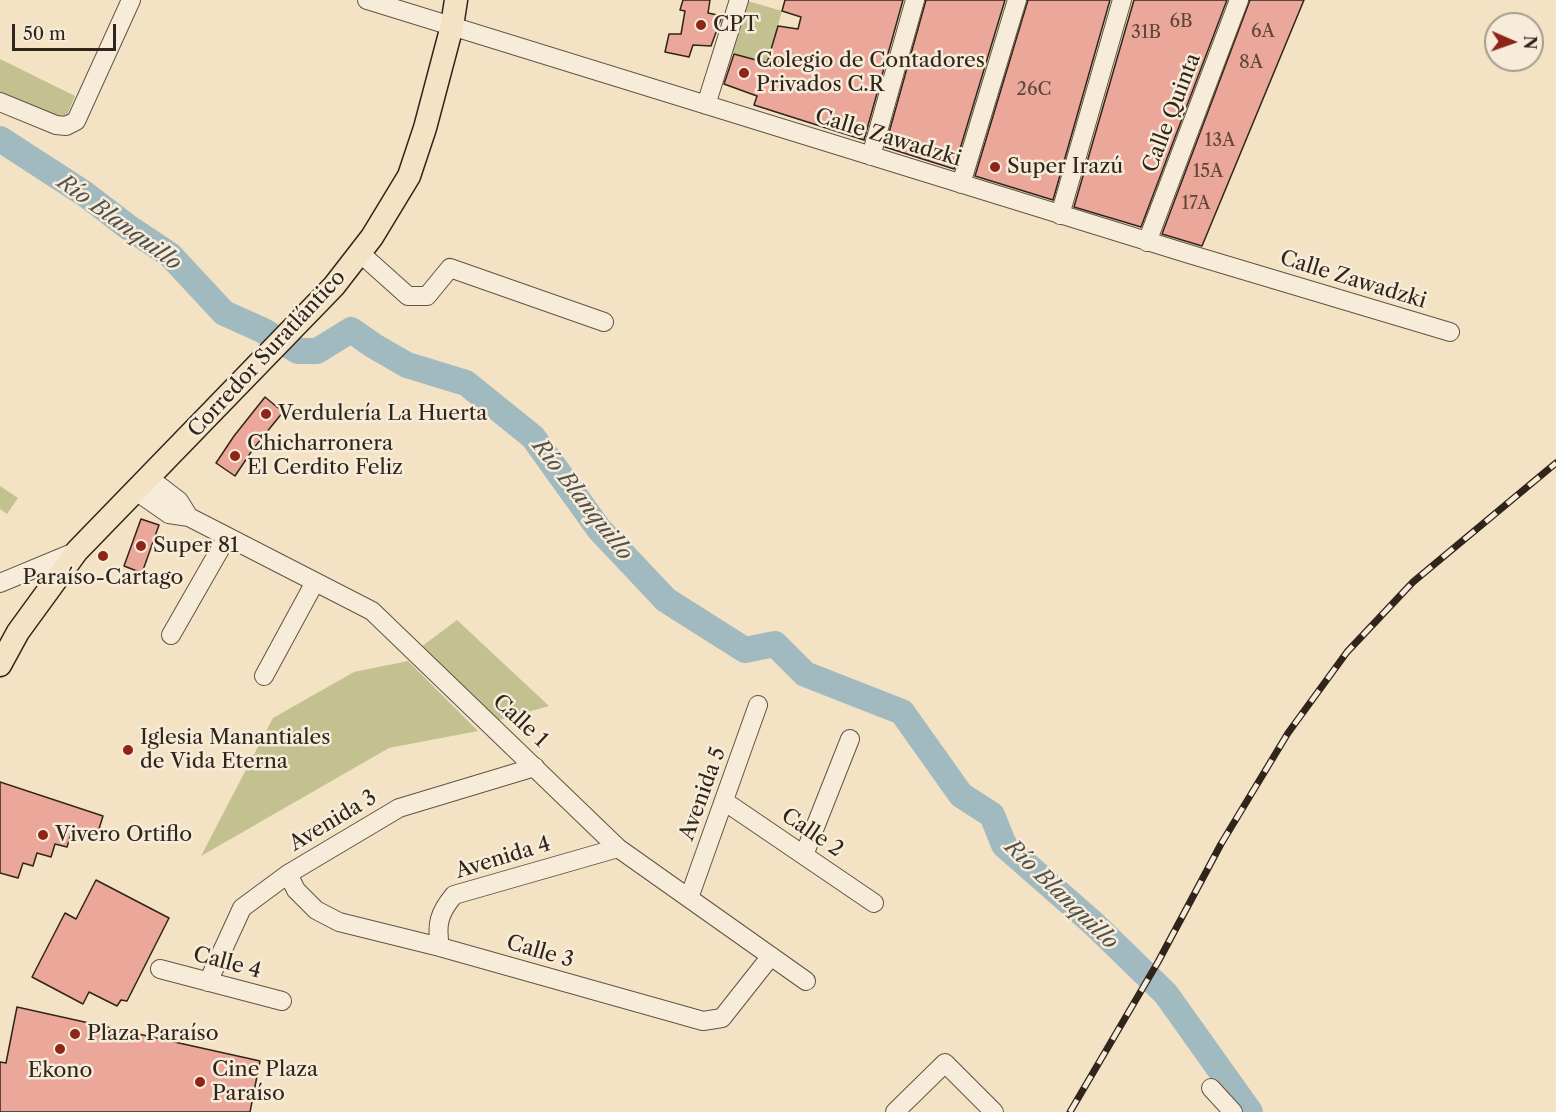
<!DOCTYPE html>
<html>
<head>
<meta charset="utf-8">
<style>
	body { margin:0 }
	#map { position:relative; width:1556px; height:1112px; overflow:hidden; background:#f3e2c4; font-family:"Libre Caslon Text",serif }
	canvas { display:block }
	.north { position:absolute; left:1484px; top:12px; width:60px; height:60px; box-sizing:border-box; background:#f7ecd9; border:2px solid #a79c8d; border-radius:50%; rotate:92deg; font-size:16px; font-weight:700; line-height:24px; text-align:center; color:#30251a }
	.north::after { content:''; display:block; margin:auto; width:21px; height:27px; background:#8f2418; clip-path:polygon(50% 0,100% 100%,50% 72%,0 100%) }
	.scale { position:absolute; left:12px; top:24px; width:104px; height:27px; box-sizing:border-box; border:3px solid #30251a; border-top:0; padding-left:8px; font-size:18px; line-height:21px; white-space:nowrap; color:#30251a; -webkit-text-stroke:4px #f7ecd9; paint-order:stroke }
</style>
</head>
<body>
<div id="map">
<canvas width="1556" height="1112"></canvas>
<div class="north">N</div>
<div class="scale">50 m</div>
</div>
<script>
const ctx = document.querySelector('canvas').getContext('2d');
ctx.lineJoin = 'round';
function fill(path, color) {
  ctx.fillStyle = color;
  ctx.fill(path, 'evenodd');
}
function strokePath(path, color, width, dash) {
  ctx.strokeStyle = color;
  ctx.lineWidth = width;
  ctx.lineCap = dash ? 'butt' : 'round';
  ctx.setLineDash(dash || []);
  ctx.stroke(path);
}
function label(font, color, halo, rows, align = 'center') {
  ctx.font = font + ' "Libre Caslon Text",serif';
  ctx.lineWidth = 5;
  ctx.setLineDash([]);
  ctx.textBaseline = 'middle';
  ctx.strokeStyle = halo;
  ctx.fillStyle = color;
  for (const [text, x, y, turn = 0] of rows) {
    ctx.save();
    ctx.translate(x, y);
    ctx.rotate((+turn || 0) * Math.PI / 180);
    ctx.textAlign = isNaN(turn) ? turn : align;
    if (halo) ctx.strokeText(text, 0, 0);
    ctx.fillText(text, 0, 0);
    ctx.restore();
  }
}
fill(new Path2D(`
	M744,0l38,11 -15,52 -37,-11z
	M0,59l75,37 -9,21 -6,3 -60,-24z
	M0,486l18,12 -11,16 -7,-5z
	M457,620l92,86 -50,14 -78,-73z
	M408,661l70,70 -89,17 -188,108 72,-138 81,-46z`), '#c2c18f');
strokePath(new Path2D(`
	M0,139l85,55 43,33 42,28 54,58 38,17 36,21h19l34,-21 23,16 33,19 59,18 67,54 66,92 67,71 79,50 30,-6 30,30 97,38 59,83 31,20 12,30 90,79 72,70 84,118`), '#a1babf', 26);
const building = new Path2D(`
	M683,0h27l-2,13 14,3 -11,30 -18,-1 -4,12 -24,-5 4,-18h12l4,-23 -5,-1z
	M785,0h118l-39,140 -110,-35 3,-9 -33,-12 10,-30 33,9 11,-37 20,3 3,-12 -19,-6z
	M926,0h79l-51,169 -69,-22z
	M1028,0h82l-57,200 -78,-24z
	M1134,0h93l-86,227 -67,-20z
	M1250,0h54l-102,246 -40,-12z
	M265,397l18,15 -30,37 -18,27 -19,-13 18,-27z
	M141,519l18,6 -17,48 -18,-7z
	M0,782l103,34 -5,16 -11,-3 -4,12 -13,-4 -3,10 -12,-3 -4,13 -14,-4 -4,13 -10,-3 -5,15 -18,-5z
	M96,880l73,38 -42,83 -6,-1 -4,6 -28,-14 -6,12 -51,-27 33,-64 11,6z
	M17,1007l243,54 -10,51h-250v-50l6,1z`);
fill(building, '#eaa79a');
strokePath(building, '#30251a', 1.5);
const minor = new Path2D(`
	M367,0l822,254 261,78
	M0,102l56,23 10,1 10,-5 55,-121
	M706,105l33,-105
	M871,156l44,-156
	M961,184l56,-184
	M1060,215l62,-215
	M1147,242l92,-242
	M360,253l48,43h19l23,-28 154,54
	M149,478l30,23 10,16
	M136,491l33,23 20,3 183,94 246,237 188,133
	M0,583l77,-32
	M171,635l56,-98
	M264,676l51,-94
	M724,801l150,102
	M804,855l46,-116
	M288,874l8,16 20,20 23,12 101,25 263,74 19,-3 49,-62
	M689,898l69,-193
	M440,947c-4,-23 -1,-34 14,-52l164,-47
	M160,969l122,32
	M208,982l34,-74 46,-34 111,-66 136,-41
	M1211,1088l22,24
	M895,1112l50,-49 49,49`);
const major = new Path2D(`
	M0,665l18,-33 59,-81 257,-265 38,-49 37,-61 16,-48 27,-102 4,-26`);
strokePath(minor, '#615444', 20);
strokePath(major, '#30251a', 25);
strokePath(minor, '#f7ecd9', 18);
strokePath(major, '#f3e2c4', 22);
const rail = new Path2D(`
	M1070,1112l88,-150 63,-118 67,-111 59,-81 66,-70 143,-119`);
strokePath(rail, '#30251a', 7);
strokePath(rail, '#f7ecd9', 4.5, [14]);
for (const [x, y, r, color] of [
	[701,25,6,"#8f2418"],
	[744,73,6,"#8f2418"],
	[995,167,6,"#8f2418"],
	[266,414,6,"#8f2418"],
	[235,456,6,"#8f2418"],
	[141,546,6,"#8f2418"],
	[103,556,6,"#8f2418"],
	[128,750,6,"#8f2418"],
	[43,835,6,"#8f2418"],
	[75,1034,6,"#8f2418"],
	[60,1049,6,"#8f2418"],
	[200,1082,6,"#8f2418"]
]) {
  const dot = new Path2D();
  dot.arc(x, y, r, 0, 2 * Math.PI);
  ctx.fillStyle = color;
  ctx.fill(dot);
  strokePath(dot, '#f7ecd9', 2);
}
label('18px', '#5e463a', null, [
	["6B",1181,22],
	["6A",1263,32],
	["31B",1146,33],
	["8A",1251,63],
	["26C",1034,90],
	["13A",1220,141],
	["15A",1208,172],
	["17A",1196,204]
]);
label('21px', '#30251a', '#f7ecd9', [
	["CPT",713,25],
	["Colegio de Contadores",756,61],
	["Privados C.R",756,85],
	["Super Irazú",1007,167],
	["Verdulería La Huerta",278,414],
	["Chicharronera",247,444],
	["El Cerdito Feliz",247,468],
	["Super 81",153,546],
	["Paraíso-Cartago",103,578,"center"],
	["Iglesia Manantiales",140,738],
	["de Vida Eterna",140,762],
	["Vivero Ortiflo",55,835],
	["Plaza Paraíso",87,1034],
	["Cine Plaza",212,1070],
	["Paraíso",212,1094],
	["Ekono",60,1071,"center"]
], 'left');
label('21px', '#30251a', '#f7ecd9', [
	["Calle Quinta",1172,113,-69],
	["Calle Zawadzki",888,138,17],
	["Calle Zawadzki",1353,280,17],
	["Corredor Suratlántico",267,354,-47],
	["Calle 1",520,721,43],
	["Avenida 5",703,794,-70],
	["Avenida 3",333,821,-31],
	["Calle 2",812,833,34],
	["Avenida 4",503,858,-17],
	["Calle 3",540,952,16],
	["Calle 4",227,963,15]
]);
label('italic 22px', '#52524c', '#f7ecd9', [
	["Río Blanquillo",119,223,36],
	["Río Blanquillo",582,500,52],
	["Río Blanquillo",1061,895,44]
]);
</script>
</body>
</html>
